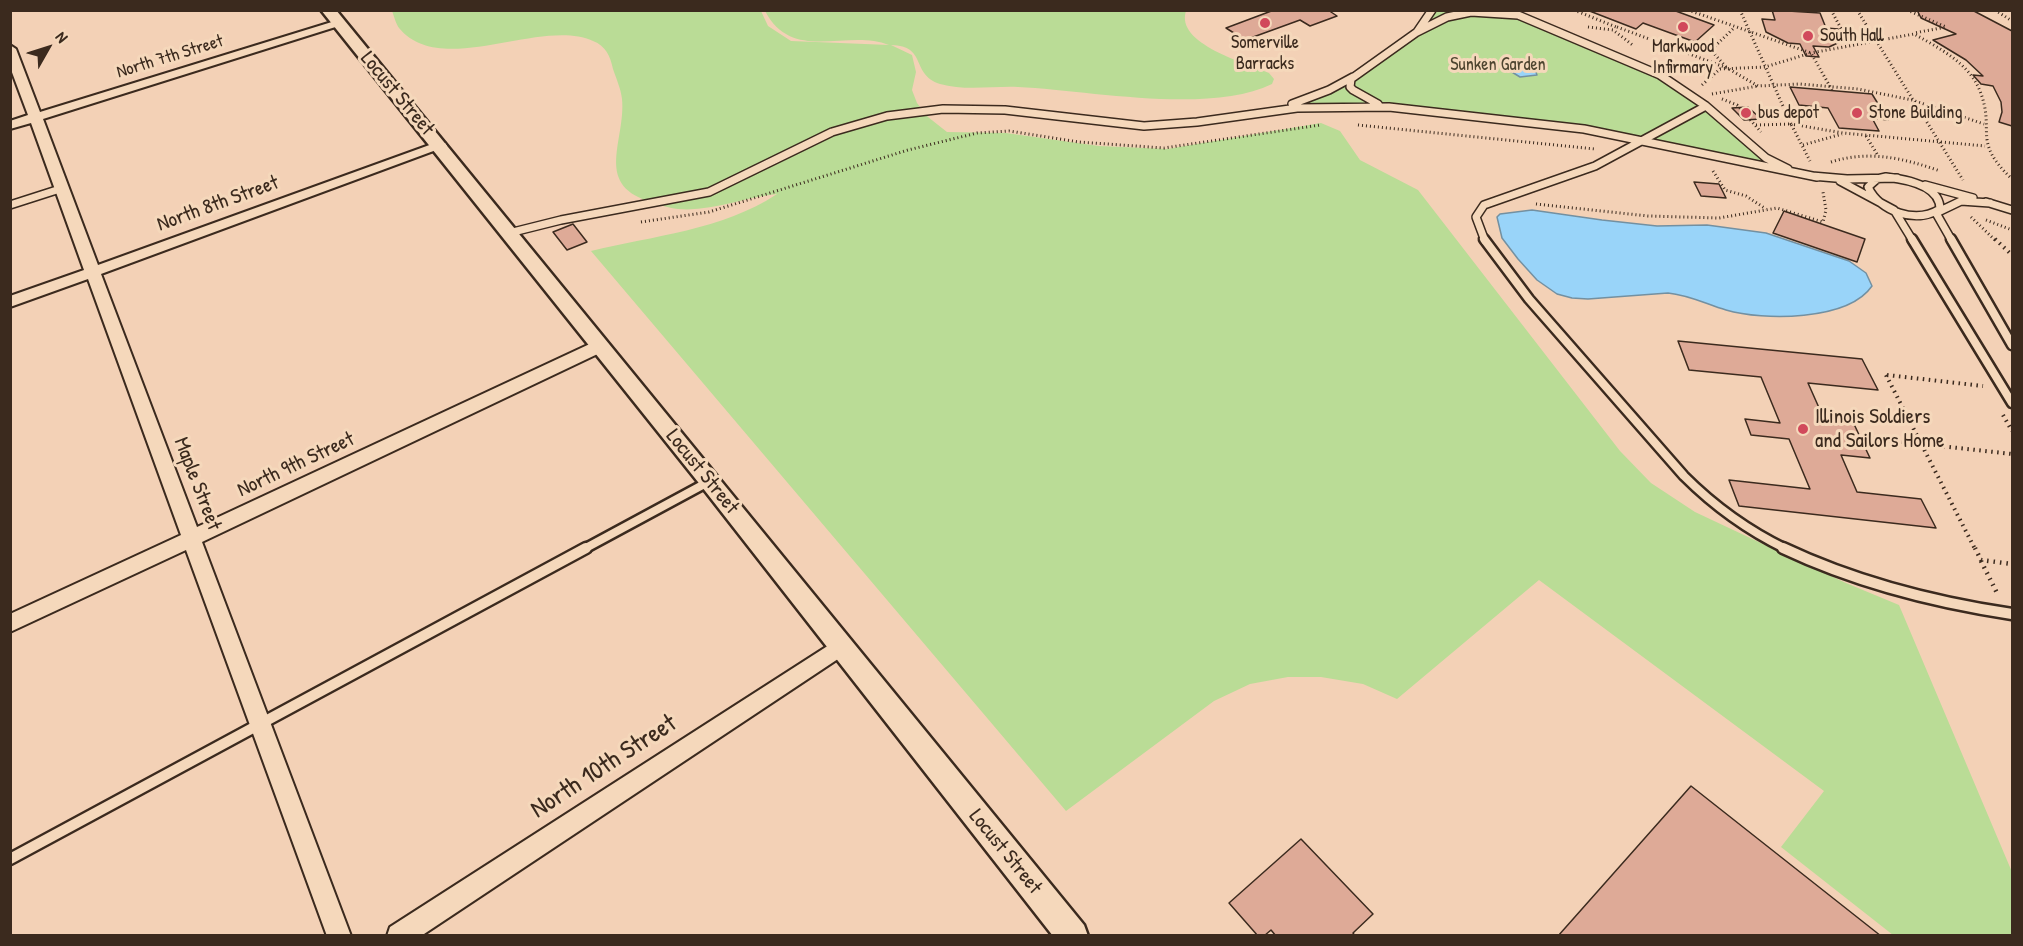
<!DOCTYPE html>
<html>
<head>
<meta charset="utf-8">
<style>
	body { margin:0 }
	#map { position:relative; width:2023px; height:946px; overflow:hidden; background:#f3d1b6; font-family:"Patrick Hand",sans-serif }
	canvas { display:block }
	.frame { position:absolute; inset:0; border:12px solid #3b2a1e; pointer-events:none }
	.north { position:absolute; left:18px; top:18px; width:60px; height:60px; -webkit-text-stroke:4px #f5d8bb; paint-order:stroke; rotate:51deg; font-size:16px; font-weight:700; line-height:24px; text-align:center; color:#3b2a1e }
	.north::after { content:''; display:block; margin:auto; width:21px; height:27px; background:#3b2a1e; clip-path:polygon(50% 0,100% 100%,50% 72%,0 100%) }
</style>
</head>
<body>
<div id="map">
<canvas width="2023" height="946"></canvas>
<div class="frame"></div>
<div class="north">N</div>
</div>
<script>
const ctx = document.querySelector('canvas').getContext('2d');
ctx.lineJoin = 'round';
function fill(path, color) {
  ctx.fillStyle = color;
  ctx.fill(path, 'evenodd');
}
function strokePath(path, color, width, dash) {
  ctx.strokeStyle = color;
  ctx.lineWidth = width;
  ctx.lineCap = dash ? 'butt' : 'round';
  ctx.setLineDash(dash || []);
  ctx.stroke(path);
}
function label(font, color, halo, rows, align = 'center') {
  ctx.font = font + ' "Patrick Hand",sans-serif';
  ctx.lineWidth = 6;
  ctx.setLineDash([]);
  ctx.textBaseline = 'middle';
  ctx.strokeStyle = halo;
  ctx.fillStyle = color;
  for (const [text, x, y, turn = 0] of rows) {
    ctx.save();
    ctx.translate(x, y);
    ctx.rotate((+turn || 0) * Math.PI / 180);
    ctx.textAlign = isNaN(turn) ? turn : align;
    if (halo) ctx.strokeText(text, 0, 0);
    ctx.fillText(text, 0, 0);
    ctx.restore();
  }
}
fill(new Path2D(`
	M392,11h369l7,15 23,15 98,4c-42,-17 -96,19 -124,-34h421c-11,33 60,52 83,62l5,6 -2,5c-63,31 -185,6 -254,3 -25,-1 -54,4 -78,-3 -30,-10 -12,-38 -49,-39l21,10 4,17 -4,18 5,13 11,14 19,15 59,1 93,13 68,3 154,-26 19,8 20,29 58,30 202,261 31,32 44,29 151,71 53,22 113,267v63h-119l-112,-88 43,-56 -285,-211 -142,119 -34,-15 -42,-7h-33l-38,7 -36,17 -148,110 -475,-560c61,-15 132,-21 186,-57 -32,3 -66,18 -99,15 -10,-1 -21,-5 -30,-8 -54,-18 -22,-61 -26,-102 -1,-10 -6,-21 -9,-30 -3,-13 -7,-23 -20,-28 -52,-24 -152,38 -194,-13 -3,-4 -5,-12 -7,-17z
	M1432,11h76l169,74 82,68 27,15 -161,-32 -236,-29 -135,5 36,-7 39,-15 88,-58z`), '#badc96');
const water = new Path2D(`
	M1520,62l14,5 3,8 -17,2 -13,-8 4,-6z
	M1532,210l70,10 55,6 50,-1 59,8 83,28 17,12 6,13c-24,35 -109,35 -146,24 -20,-6 -37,-15 -58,-17l-80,6 -16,-1 -15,-4 -20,-14 -19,-21 -16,-21 -5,-21 3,-3z`);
fill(water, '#99d4f9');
strokePath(water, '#7390a1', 1.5);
const building = new Path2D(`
	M1274,10h54l9,6 -27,10 -10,-6 -55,20 -19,-12z
	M1587,10h86l41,15 -19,17 -52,-19 -7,6z
	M1772,10l48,3 6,15 12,1 6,11 -15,7 -16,-1 6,11 -13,-1 -6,-12 -12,-1 -22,-11 -4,-13 13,1z
	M1917,10h55l40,21v95l-13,-4 3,-10 -1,-10 -8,-16 -12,-2 -8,-9 10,1 -17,-16 -33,-20 23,-6 -35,-16z
	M1790,87l82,7 16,26 -16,-2 7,13 -40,-3 -11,-20 -29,-3z
	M1748,107l13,12 -17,1 -12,-12z
	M1694,182l25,2 7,14 -25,-2z
	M1784,211l81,28 -8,23 -84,-29z
	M573,224l14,18 -20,8 -14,-18z
	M1678,341l184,18 16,31 -70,-7 16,36 29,3 17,36 -29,-3 16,37 64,7 15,29 -197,-22 -10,-26 81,9 -21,-50 -38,-4 -6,-16 35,4 -19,-46 -72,-7z
	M1691,786l190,150h-323z
	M1301,839l72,75 -20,19 2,3h-79l-5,-6 -7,6h-6l-29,-33z`);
fill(building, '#deaa97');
strokePath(building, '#3b2a1e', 1.5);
const serviceFar2 = new Path2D(`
	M1417,32l30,-15 24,-5 47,3 142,60 46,31 60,52 22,11
	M1292,104l37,-14 24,-13
	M1378,104l-25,-14 -3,-3 1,-8 66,-47 15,-22
	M1812,176l35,3 50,-1
	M1886,177c18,2 54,8 54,32 -24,15 -60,3 -72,-22l9,-8z
	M1840,181l54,29 19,31
	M1925,185l48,13
	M1986,202l26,8
	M10,205l53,-17
	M509,233l52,-13 148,-28 123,-60 55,-16 56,-7 62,1 139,16 53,-4 100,-14 92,-1 195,22 233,48
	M1485,241l-9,-24 8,-12 111,-39 111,-60
	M1952,241l-16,-28 25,-12 29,2`);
const serviceFar1 = new Path2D(`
	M1484,239l45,60 155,177c29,29 65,55 102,73
	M1912,239l100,164
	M1951,239l61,106
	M584,549l126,-68`);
const service = new Path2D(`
	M1783,548c74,35 149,54 229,66
	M10,859l576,-311`);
const minor = new Path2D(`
	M335,21l10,3 -302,95 55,146 337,-122h10l2,3 -346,128 96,253 397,-185h12l2,4 -2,4 -404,192 149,394h-24l-141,-386 -176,82v-18l171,-79 -93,-256 -78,28v-11l74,-26 -53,-147 -21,6v-8l18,-6 -18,-48v-22l6,4 24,63z
	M840,638l7,3 3,6 -3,6 -426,283h-34l3,-9z`);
const tertiary = new Path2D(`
	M321,10h15l748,915 4,11h-35l-351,-449z`);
strokePath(serviceFar2, '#3b2a1e', 10);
strokePath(serviceFar1, '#3b2a1e', 13);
strokePath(service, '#3b2a1e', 15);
strokePath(minor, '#3b2a1e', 4);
strokePath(tertiary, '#3b2a1e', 5);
strokePath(new Path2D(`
	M1574,10l42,17
	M1688,10l123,43 21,37
	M1740,10l51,114 52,9 142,13
	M1831,10l19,35
	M1857,10l106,170
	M1907,10l39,17 -32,6
	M1995,10l17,11
	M1588,27l25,3 21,16
	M1617,27l110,41 31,18 42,-2 58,5 54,11 72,24
	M1726,67l-15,-17 24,-23
	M1702,85l18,-16 45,-2 46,-14 103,-19c25,14 55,29 66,57 16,41 -9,49 32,88
	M1712,94l46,-8
	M1722,99l15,6 24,27
	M1358,125l237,24
	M1756,125l35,-1 19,37
	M1866,136l11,18
	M1803,145l39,-11
	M1831,162c38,-12 72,-4 109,9
	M1713,171l12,19 21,6 20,13
	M1536,204l112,12 71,2 58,-10 46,14 3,-12 -3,-18
	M1971,217l25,24
	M1986,220l26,10
	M641,222l68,-10 199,-62 69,-17 32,-2 70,11 85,6 156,-23`), '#3b2a1e', 3, [1, 3]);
strokePath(new Path2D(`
	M1995,239l17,16
	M1886,375l89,174
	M1887,375l96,11
	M2003,415l9,16
	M1860,437l152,17`), '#3b2a1e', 4, [1.5, 4.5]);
strokePath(new Path2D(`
	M1975,548l6,12 31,4
	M1981,561l17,34`), '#3b2a1e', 4.5, [1.5, 5]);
strokePath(serviceFar2, '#f5d8bb', 7);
strokePath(serviceFar1, '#f5d8bb', 8);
strokePath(service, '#f5d8bb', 10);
fill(minor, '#f5d8bb');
fill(tertiary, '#f5d8bb');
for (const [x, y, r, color] of [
	[1265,23,6,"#d1495b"],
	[1683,27,6,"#d1495b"],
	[1808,36,6,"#d1495b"],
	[1746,113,6,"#d1495b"],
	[1857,113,6,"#d1495b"],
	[1803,429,6,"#d1495b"]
]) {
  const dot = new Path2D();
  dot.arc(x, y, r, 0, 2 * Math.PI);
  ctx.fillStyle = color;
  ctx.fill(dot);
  strokePath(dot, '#f5d8bb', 2);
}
label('18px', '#3b2a1e', '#f5d8bb', [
	["South Hall",1820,36],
	["Somerville",1265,43,"center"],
	["Barracks",1265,64,"center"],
	["Markwood",1683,47,"center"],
	["Infirmary",1683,68,"center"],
	["bus depot",1758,113],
	["Stone Building",1869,113]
], 'left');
label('18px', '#3b2a1e', '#f5d8bb', [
	["North 7th Street",170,57,-17]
]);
label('18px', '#4e4530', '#f5d8bb', [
	["Sunken Garden",1498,65]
]);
label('21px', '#3b2a1e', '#f5d8bb', [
	["Locust Street",397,94,50],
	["North 8th Street",218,204,-20],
	["North 9th Street",296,465,-25],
	["Locust Street",702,472,51],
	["Maple Street",197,484,69],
	["Locust Street",1005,852,51]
]);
label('21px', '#3b2a1e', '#f5d8bb', [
	["Illinois Soldiers",1815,417],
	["and Sailors Home",1815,441]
], 'left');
label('26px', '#3b2a1e', '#f5d8bb', [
	["North 10th Street",604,767,-33]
]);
</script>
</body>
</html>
